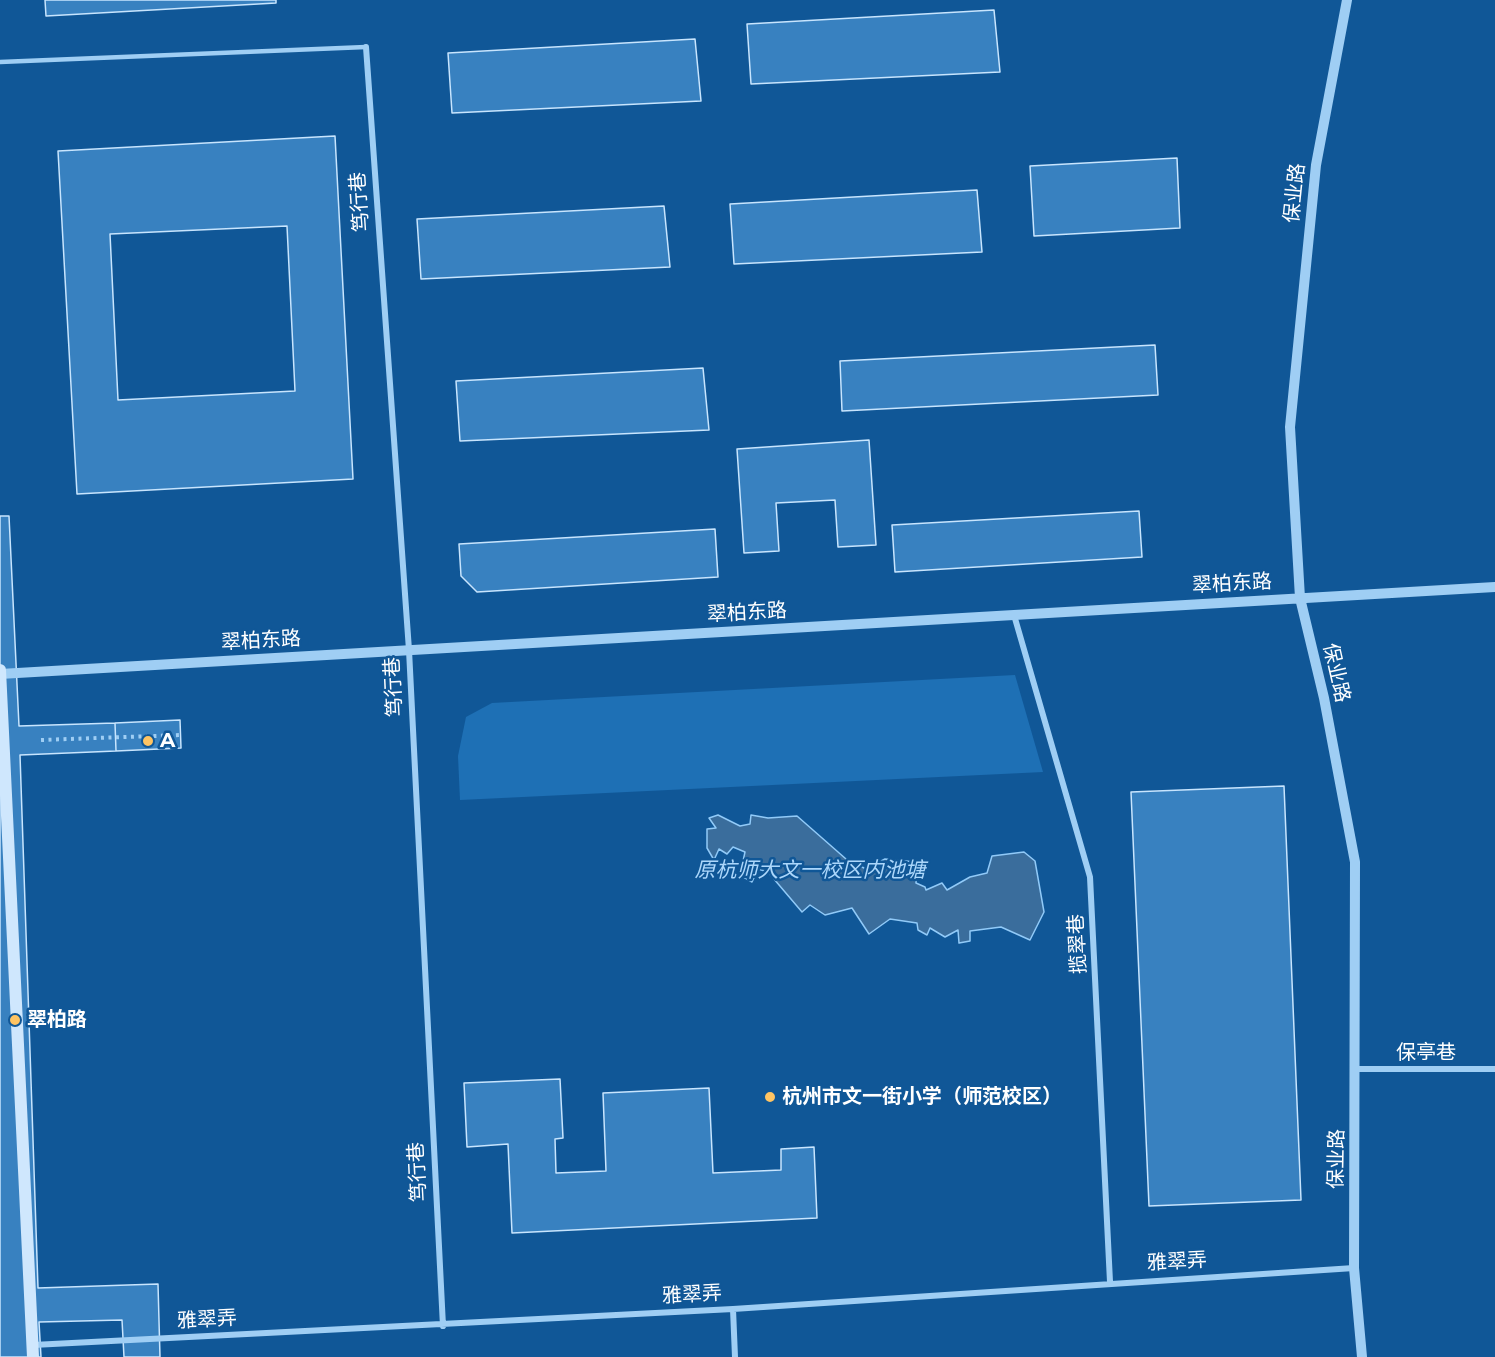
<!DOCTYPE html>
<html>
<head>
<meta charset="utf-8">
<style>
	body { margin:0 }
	canvas { display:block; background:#105797 }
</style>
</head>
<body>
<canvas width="1495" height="1357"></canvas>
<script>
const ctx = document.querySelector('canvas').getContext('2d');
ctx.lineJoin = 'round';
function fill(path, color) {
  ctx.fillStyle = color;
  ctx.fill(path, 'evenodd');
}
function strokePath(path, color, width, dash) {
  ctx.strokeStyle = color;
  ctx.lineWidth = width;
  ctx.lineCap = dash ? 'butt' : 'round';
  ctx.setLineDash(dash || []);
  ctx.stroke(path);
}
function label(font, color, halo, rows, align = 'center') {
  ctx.font = font + ' Montserrat,"Noto Sans SC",sans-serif';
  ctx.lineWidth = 5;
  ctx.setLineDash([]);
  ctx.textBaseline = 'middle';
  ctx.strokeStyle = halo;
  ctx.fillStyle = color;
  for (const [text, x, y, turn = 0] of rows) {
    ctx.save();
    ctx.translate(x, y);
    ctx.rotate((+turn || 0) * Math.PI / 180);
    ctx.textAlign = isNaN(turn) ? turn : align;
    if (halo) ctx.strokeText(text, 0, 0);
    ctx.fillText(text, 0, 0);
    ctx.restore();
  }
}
fill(new Path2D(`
	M1015,675l28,97 -583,28 -2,-44 8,-39 26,-14z`), '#1e70b5');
const water = new Path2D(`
	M718,815l22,11 10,-2 1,-9 17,3 29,-2 49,43 20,10 19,-10 31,3v21l9,4 1,3 16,-7 5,7 23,-13 17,-4 5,-17 32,-4 11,9 9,51 -14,28 -29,-13 -31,4v10l-11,2 -1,-13 -13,7 -15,-9 -3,7 -9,-5 -1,-7 -27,-4 -21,15 -17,-26 -27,7 -15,-10 -8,7 -34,-40 -10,-3 -6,13 -12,-7 5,-23 -12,-5 -6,7 -8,-5 -5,11 -7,-12v-19l9,-1 -7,-10z`);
fill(water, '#3a6d9c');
strokePath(water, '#91caf8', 1.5);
const building = new Path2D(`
	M45,0h231v3l-230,13z
	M994,10l6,62 -249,12 -4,-60z
	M695,39l6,62 -249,12 -4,-60z
	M335,136l18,343 -276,15 -19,-343zM287,226l8,165 -177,9 -8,-166z
	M1177,158l3,70 -146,8 -4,-70z
	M977,190l5,62 -248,12 -4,-60z
	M664,206l6,61 -249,12 -4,-60z
	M1155,345l3,50 -316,16 -2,-50z
	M703,368l6,62 -249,11 -4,-60z
	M869,440l7,105 -38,2 -3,-47 -59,3 3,48 -35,2 -7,-104z
	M1139,511l3,46 -247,15 -3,-47z
	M0,516h9l10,210 96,-3 1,28 -96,4 18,533 120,-4 2,73h-36l-2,-37 -83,2 2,35h-41z
	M715,529l3,48 -241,15 -16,-16 -2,-32z
	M180,720l1,28 -65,3 -1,-28z
	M1284,786l17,414 -152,6 -18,-414z
	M560,1079l3,59 -8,1 1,34 50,-2 -3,-78 106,-5 4,85 68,-3v-21l33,-2 3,71 -305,15 -4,-89 -41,3 -3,-64z`);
fill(building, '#3881c0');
strokePath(building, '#c8e5fe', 1.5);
strokePath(new Path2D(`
	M41,740l140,-5`), '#9fcef4', 4, [3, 4.5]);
strokePath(new Path2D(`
	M0,62l366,-15`), '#9fcef4', 4.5);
strokePath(new Path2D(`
	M366,47l43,603 34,676
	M1014,615l76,262 20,405
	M1356,1069h139
	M733,1309l2,48
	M33,1345l700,-36 621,-41`), '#9fcef4', 6);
strokePath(new Path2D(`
	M1347,0l-31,165 -26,262 10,171 24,100 31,164 -1,406 8,89
	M0,674l1495,-87`), '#9fcef4', 10);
strokePath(new Path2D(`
	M0,670l33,687`), '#cfe7fd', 12);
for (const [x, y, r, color] of [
	[148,741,6,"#ffc463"],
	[15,1020,6,"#ffc463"],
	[770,1097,6,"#ffc463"]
]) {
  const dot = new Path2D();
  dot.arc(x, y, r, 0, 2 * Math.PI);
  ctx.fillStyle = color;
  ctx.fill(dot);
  strokePath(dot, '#105797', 2);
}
label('20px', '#fff', '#105797', [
	["保业路",1295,193,-84],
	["笃行巷",360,202,-94],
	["翠柏东路",1232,584,-3],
	["翠柏东路",747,613,-3],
	["翠柏东路",261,641,-3],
	["保业路",1336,673,77],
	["笃行巷",394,687,-93],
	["揽翠巷",1078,944,-93],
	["保亭巷",1426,1053],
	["保业路",1337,1159,-89],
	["笃行巷",418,1172,-93],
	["雅翠弄",1177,1262,-3],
	["雅翠弄",692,1295,-3],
	["雅翠弄",207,1320,-3]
]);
label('bold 20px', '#fff', '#105797', [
	["A",160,741],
	["翠柏路",27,1020],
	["杭州市文一街小学（师范校区）",782,1097]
], 'left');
label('italic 21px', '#acd7fb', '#105797', [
	["原杭师大文一校区内池塘",810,871]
]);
</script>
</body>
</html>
